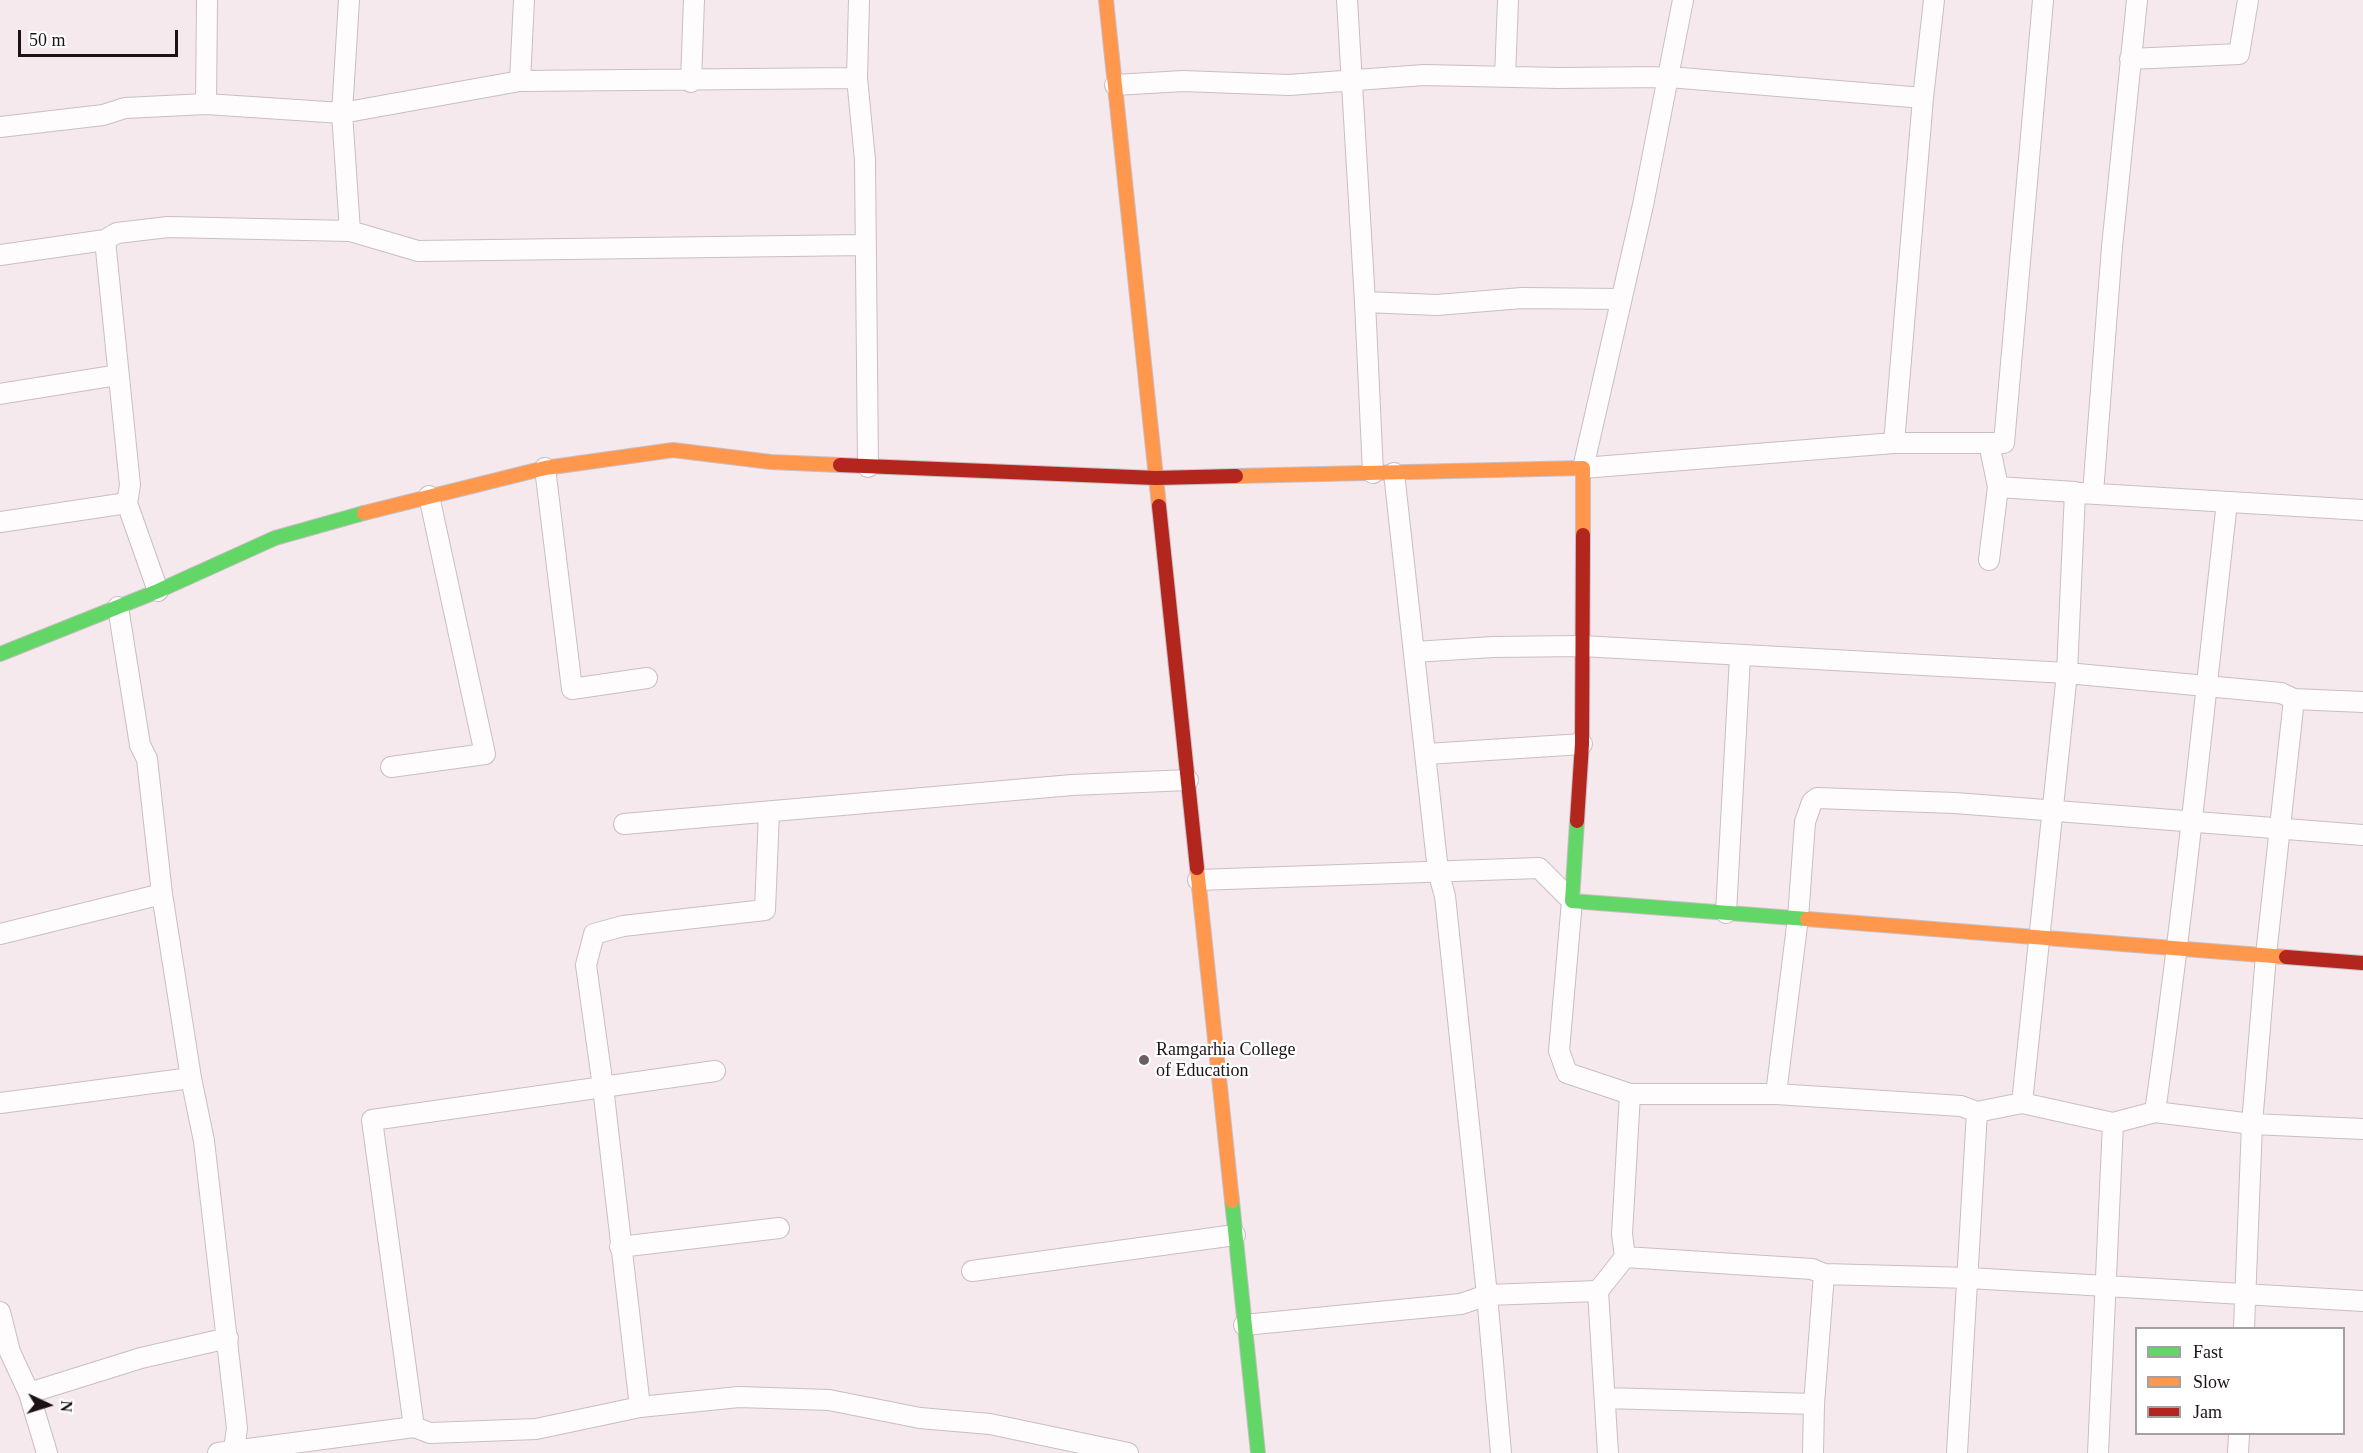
<!DOCTYPE html>
<html>
<head>
<meta charset="utf-8">
<style>
  body { margin:0 }
  #map { position:relative; width:2363px; height:1453px; overflow:hidden; background:#f6e9ed; font-family:"Times New Roman",serif }
  canvas { display:block }
  .legend { position:absolute; left:2135px; top:1327px; width:210px; height:108px; box-sizing:border-box; background:#fff; border:2px solid #a5a1a2; margin:0; padding:8px 10px; list-style:none; font-size:18px; color:#1d1317 }
  .legend li { display:flex; align-items:center; gap:12px; height:30px }
  .legend b { width:30px; border:2px solid #a5a1a2 }
  .north { position:absolute; left:18px; top:1375px; width:60px; height:60px; -webkit-text-stroke:4px #fff; paint-order:stroke; rotate:94deg; font-size:16px; font-weight:700; line-height:24px; text-align:center; color:#1d1317 }
  .north::after { content:''; display:block; margin:auto; width:21px; height:27px; background:#1d1317; clip-path:polygon(50% 0,100% 100%,50% 72%,0 100%) }
  .scale { position:absolute; left:18px; top:30px; width:160px; height:27px; box-sizing:border-box; border:3px solid #1d1317; border-top:0; padding-left:8px; font-size:18px; line-height:21px; white-space:nowrap; color:#1d1317; -webkit-text-stroke:4px #fff; paint-order:stroke }
</style>
</head>
<body>
<div id="map">
<canvas width="2363" height="1453"></canvas>
<ul class="legend">
<li><b style="height:8px;background:#63d668"></b>Fast</li>
<li><b style="height:8px;background:#ff974d"></b>Slow</li>
<li><b style="height:8px;background:#b3261e"></b>Jam</li>
</ul>
<div class="north">N</div>
<div class="scale">50 m</div>
</div>
<script>
const context = document.querySelector('canvas').getContext('2d');
context.lineJoin = 'round';
function trace(path, color, width, dash) { context.strokeStyle = color; context.lineWidth = width; context.lineCap = dash ? 'butt' : 'round'; context.setLineDash(dash || []); context.stroke(path); }
function label(font, color, halo, rows, align = 'center') {
  context.font = font + ' "Times New Roman",serif'; context.lineWidth = 4.5; context.setLineDash([]); context.textBaseline = 'middle'; context.strokeStyle = halo; context.fillStyle = color; for (const [text, x, y, turn = 0] of rows) {
    context.save(); context.translate(x, y); context.rotate((+turn || 0) * Math.PI / 180); context.textAlign = isNaN(turn) ? turn : align; if (halo) context.strokeText(text, 0, 0); context.fillText(text, 0, 0); context.restore();
  }
}
const street = new Path2D(`
  M349,0L342,113L350,231
  M859,0L857,78L865,160L868,467
  M1347,0L1365,302
  M1683,0L1643,205L1583,468L1894,443H2004L2043,0
  M2130,59L2239,54L2248,0
  M1505,77L1508,0
  M520,81L524,0
  M691,82L694,0
  M1115,85L1183,81L1289,85L1424,75L1558,78L1669,77L1923,98L1894,443
  M1923,98L1934,0
  M206,104L207,0
  M0,127L103,115L125,108L206,104L342,113L520,81L857,78
  M105,240L130,485L127,503L158,591
  M0,255L105,240L117,233L168,227L350,231L418,251L864,245
  M0,394L118,375
  M1989,443L1998,487L1989,560
  M545,468L572,689L647,678
  M1373,473L1365,302L1437,305L1522,298L1620,299
  M1394,473L1438,871L1445,896L1487,1295L1501,1453
  M1998,487L2075,492L2067,673L2022,1103
  M2080,493L2363,510
  M2093,493L2112,247L2137,0
  M0,522L127,503
  M118,607L140,745L147,759L162,894L191,1078L204,1141L237,1428L234,1449
  M1414,652L1493,647L1582,646L2067,673L2281,693L2294,699L2363,702
  M1427,754L1582,744
  M391,767L485,754L429,496
  M624,824L1072,785L1188,780
  M1198,880L1539,868L1572,901L1559,1051L1567,1073L1630,1094H1776L1961,1106L1977,1112L2022,1103L2113,1123L2155,1112L2252,1124L2363,1129
  M1726,913L1740,657
  M0,934L162,894
  M1776,1094L1798,918L1805,822L1812,802L1817,798L1955,803L2363,835
  M0,1103L191,1078
  M2155,1112C2184,910 2204,706 2227,502
  M620,1247L779,1228
  M1625,1257L1812,1269L1824,1274L1969,1278L2363,1301
  M972,1271L1235,1235
  M0,1312L10,1352L29,1393L47,1453
  M1244,1325L1461,1304L1487,1295L1598,1291
  M2244,1328L2252,1124L2266,955L2294,699
  M29,1393L141,1358L228,1338
  M1605,1398L1814,1404
  M640,1407L603,1087L586,965L594,934L623,926L765,910L769,812
  M414,1427L372,1120L715,1071
  M218,1453L414,1427L430,1433L536,1429L640,1407L739,1397L829,1400L920,1418L990,1424L1128,1453
  M1608,1453L1598,1291L1625,1257L1622,1234L1630,1094
  M1813,1453L1814,1404L1824,1274
  M1957,1453L1977,1112
  M2098,1453L2113,1123
  M2238,1453L2239,1434`);
const fast = new Path2D(`
  M0,654L158,591L275,538L364,513
  M1577,821L1572,901L1807,919
  M1232,1201L1258,1453`);
const slow = new Path2D(`
  M1106,0L1159,506
  M1236,476L1583,468V535
  M364,513L545,468L673,450L771,462L840,465
  M1197,868L1232,1201
  M1807,919L2286,957`);
const jam = new Path2D(`
  M840,465L1156,478L1236,476
  M1159,506L1197,868
  M1577,821L1582,744L1583,535
  M2286,957L2363,963`);
const markers = [
  [1144,1060,6,"#695e62"]
];
const poiNames = [
  ["Ramgarhia College",1156,1050],
  ["of Education",1156,1071]
];
trace(street, '#c9bec2', 22);
trace(fast, '#c9bec2', 16);
trace(slow, '#c9bec2', 16);
trace(jam, '#c9bec2', 16);
trace(street, '#fefcfc', 20);
trace(fast, '#63d668', 14);
trace(slow, '#ff974d', 14);
trace(jam, '#b3261e', 14);
for (const [x, y, r, color] of markers) { const dot = new Path2D(); dot.arc(x, y, r, 0, 2 * Math.PI); context.fillStyle = color; context.fill(dot); trace(dot, '#fff', 2); }
label('18px', '#1d1317', '#fff', poiNames, 'left');
</script>
</body>
</html>
